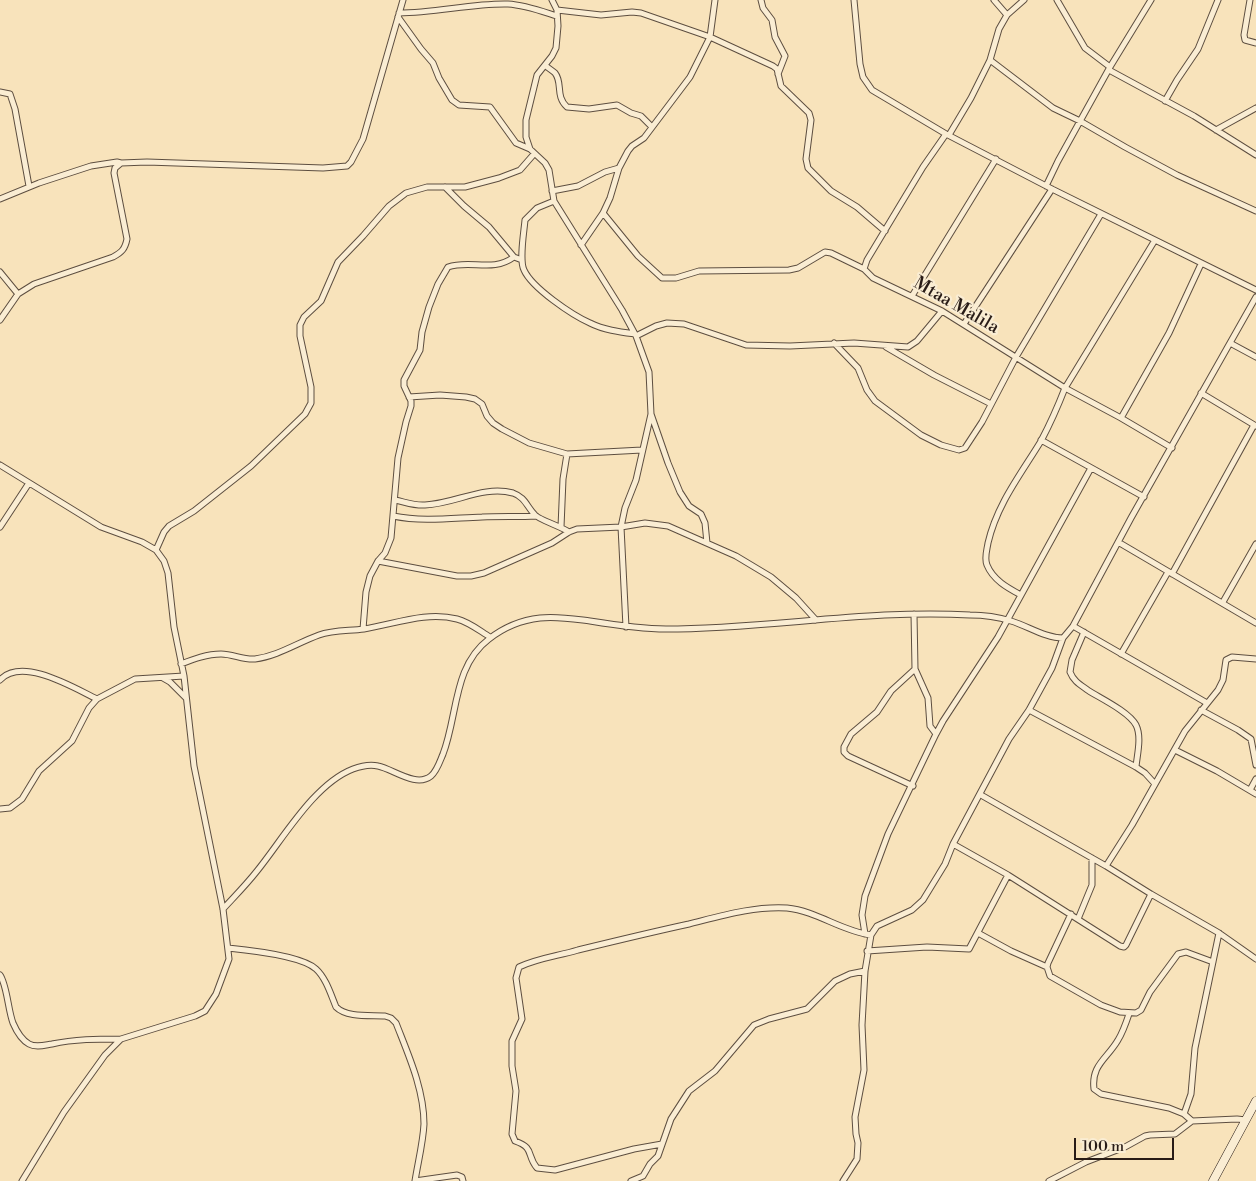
<!DOCTYPE html>
<html>
<head>
<meta charset="utf-8">
<style>
  body { margin:0 }
  #map { position:relative; width:1256px; height:1181px; overflow:hidden; background:#f8e3bb; font-family:"Libre Bodoni",serif }
  canvas { display:block }
  .scale { position:absolute; left:1074px; top:1138px; width:100px; height:22px; box-sizing:border-box; border:2px solid #291c17; border-top:0; padding-left:6px; font-size:15px; line-height:18px; white-space:nowrap; color:#291c17; -webkit-text-stroke:4px #faedd3; paint-order:stroke }
</style>
</head>
<body>
<div id="map">
<canvas width="1256" height="1181"></canvas>
<div class="scale">100 m</div>
</div>
<script>
const context = document.querySelector('canvas').getContext('2d');
context.lineJoin = 'round';
function trace(path, color, width, dash) { context.strokeStyle = color; context.lineWidth = width; context.lineCap = dash ? 'butt' : 'round'; context.setLineDash(dash || []); context.stroke(path); }
function label(font, color, halo, rows, align = 'center') {
  context.font = font + ' "Libre Bodoni",serif'; context.lineWidth = 4.5; context.setLineDash([]); context.textBaseline = 'middle'; context.strokeStyle = halo; context.fillStyle = color; for (const [text, x, y, turn = 0] of rows) {
    context.save(); context.translate(x, y); context.rotate((+turn || 0) * Math.PI / 180); context.textAlign = isNaN(turn) ? turn : align; if (halo) context.strokeText(text, 0, 0); context.fillText(text, 0, 0); context.restore();
  }
}
const street = new Path2D(`
  M552,0L557,10L558,26L556,48L552,56L537,75L526,120V137L530,149L545,163L549,170L554,201L622,310L636,336L649,372L651,414L636,480L625,508L621,527L626,627
  M761,0L763,8L772,20L775,37L785,56L778,74
  M854,0L860,64L863,77L872,90L946,134L1052,189L1256,290
  M994,0L1007,15
  M1057,0L1085,48L1110,67
  M1250,0L1244,35L1245,40L1256,43
  M557,10L601,15L632,12L641,13L710,37L773,66L777,69L781,86L809,113L811,120L806,159L808,168L831,191L857,207L885,231
  M399,13C436,13 473,3 508,4C525,5 541,11 557,16
  M398,17L421,49L433,63L439,78L452,100L459,105L490,107L516,143L530,149
  M990,60L1053,108L1080,121L1125,147L1177,175L1256,211
  M546,66C548,68 553,71 555,73C563,83 555,96 567,107L589,109L617,105L631,113L641,116L652,127
  M1109,70L1194,116L1256,155
  M0,92L10,94L15,109L29,186
  M1165,101L1177,80L1198,49L1218,0
  M1216,130L1256,108
  M946,134L923,167L867,260L864,269L873,278L942,311L1065,388L1121,418L1172,448
  M949,135L971,98L990,60L999,29L1007,15L1024,0
  M1046,186L1058,161L1110,67L1151,0
  M445,187L464,206L489,227L514,257L522,260
  M552,191L578,186L605,172L619,168
  M0,199L39,183L91,166L117,162L121,163
  M554,201L537,208L525,220C524,232 519,260 524,270C532,288 572,315 590,323C604,330 620,332 635,334
  M603,213L638,256L662,278H676L699,271L789,270L798,268L825,252L831,253L864,269
  M581,245L603,213L610,198L619,168L628,151L632,146L644,138L690,77L710,37L715,0
  M0,272L18,294
  M912,296L996,159
  M0,320L18,294L34,284L113,257C122,252 125,249 127,239L114,173L115,168L121,163L147,162L323,168L347,166L351,162L363,139L403,0
  M964,324L1052,189
  M636,336L656,326L667,323L684,324L746,345L790,346L854,343L908,347L917,341L942,311
  M834,343L858,368L867,390L875,401L921,435L941,445L959,450L965,448L982,422L1016,357L1101,214
  M1230,343L1256,357
  M886,347L934,375L991,404
  M1201,393L1256,426
  M409,397L440,395L466,397L475,399L482,404L487,416L493,423L502,429L529,443L567,454L642,450
  M651,414L668,463L680,492L689,506L701,514L705,523L707,543
  M1121,418L1169,333L1201,264
  M1041,440L1144,497
  M0,465L101,527L142,542L156,550L164,561L168,573L174,627L184,676L194,766L223,909L229,959L216,994L205,1011L195,1016L121,1039L105,1055L64,1112L22,1181
  M395,500C405,502 415,506 425,505C455,504 483,485 513,493C525,497 527,507 535,515C538,519 562,527 569,532
  M393,516C423,522 452,518 482,517C500,516 518,517 536,516
  M0,527L29,483
  M561,527L563,479L567,454
  M1118,542L1256,623
  M156,550L164,532L169,526L194,511L251,466L305,414L311,403V387L300,336V325L304,317L321,301L338,262L363,236L389,206L406,193L427,187H465L499,178L520,170L534,154
  M378,561L457,576H471L484,573L552,543L569,532L577,529L621,527L645,523L668,526L736,556L771,577L796,598L816,620
  M1172,574L1254,425
  M1021,595C1008,588 993,580 987,565C984,558 987,550 988,543C997,504 1021,474 1041,441C1050,424 1058,406 1065,388L1155,240
  M1223,602L1256,544
  M1073,626L1207,703
  M363,629L366,592L370,576L378,561L385,553L391,538L398,458L406,422L411,406V401L404,386V380L420,350L422,332L429,307L438,284L448,267C471,259 492,273 514,257
  M1084,632L1072,660L1070,672C1074,682 1081,685 1089,691C1102,699 1129,712 1136,725C1142,737 1137,755 1136,767
  M1121,654L1168,572
  M181,664C194,659 207,654 221,654C233,654 243,660 255,659C278,656 297,643 319,635C333,630 349,631 364,629C395,624 426,611 457,619C469,622 480,631 490,637
  M915,669L928,698L930,726L936,734
  M163,678L170,682L186,698
  M0,680C22,656 74,688 97,699
  M1029,710L1136,767L1145,773L1155,784
  M1201,710L1238,730L1251,739L1256,765
  M1175,750L1217,771L1256,794
  M913,786L848,756L844,752V747L851,734L877,712L891,691L915,669L914,614
  M1250,790L1256,779
  M981,795L1106,866L1151,894L1219,933L1256,959
  M0,809L10,808L22,799L39,771L72,741L89,708L97,699L135,679L184,676
  M953,844L1008,875L1120,946L1124,947L1126,945L1151,894
  M1106,866L1132,825L1185,731L1218,690L1223,680L1226,660L1232,657L1256,659
  M223,909C234,897 246,885 257,871C283,839 314,784 353,769C361,766 370,764 378,766C393,769 416,788 431,776C437,771 440,761 443,754C458,715 453,666 489,639C503,628 522,620 540,618C557,616 574,619 590,621C615,625 641,629 666,629C768,629 869,609 970,615C983,615 998,617 1011,621C1028,626 1045,638 1063,638L1073,626L1131,518L1256,297
  M1071,914L1048,963L1047,967L1050,976L1101,1005L1120,1012L1136,1013L1141,1010L1150,992L1178,954L1186,952L1213,962
  M1078,919L1092,885V858
  M978,933L1011,951L1047,967
  M865,934L862,915L865,896L888,834L936,734L943,721L998,637L1091,468
  M228,948C248,950 302,956 316,969C326,978 331,995 336,1007C347,1018 370,1015 385,1016L391,1018L396,1023C408,1054 424,1089 424,1124C423,1143 418,1162 415,1181
  M867,951L927,947L969,949L1008,875
  M0,975C7,985 8,1010 13,1023C16,1030 22,1040 29,1044C36,1048 45,1045 52,1044C75,1039 97,1039 121,1039
  M1129,1014C1126,1023 1123,1032 1118,1040C1107,1059 1091,1065 1094,1089L1101,1094L1169,1108L1184,1114L1192,1121L1237,1119L1246,1120
  M1184,1114L1191,1094L1195,1048L1219,933
  M662,1144L634,1149L555,1170L537,1168C526,1155 535,1148 515,1141L512,1134L516,1091L512,1066V1041L522,1019L516,978L519,967C538,958 558,956 578,950C615,941 652,932 689,924C721,916 754,906 787,908C817,911 841,931 871,935
  M415,1181L457,1175L462,1177L463,1181
  M631,1181L643,1176L650,1164L658,1156L671,1119L689,1091L715,1071L754,1025L769,1019L807,1009L835,981L850,974L865,971
  M843,1181L857,1159L858,1143L856,1134L855,1117L864,1070L862,1025L865,971L871,935L877,926L912,910L923,900L945,864L953,844L1009,739L1029,710L1052,668L1063,638
  M1049,1181L1086,1162L1125,1147L1145,1136L1150,1135L1175,1134L1192,1121`);
const secondary = new Path2D(`
  M1213,1181L1256,1101`);
const streetNames = [
  ["Mtaa Malila",956,306,30]
];
trace(street, '#5d4e40', 7);
trace(secondary, '#291c17', 9);
trace(street, '#faedd3', 5);
trace(secondary, '#faedd3', 8);
label('18px', '#291c17', '#faedd3', streetNames);
</script>
</body>
</html>
